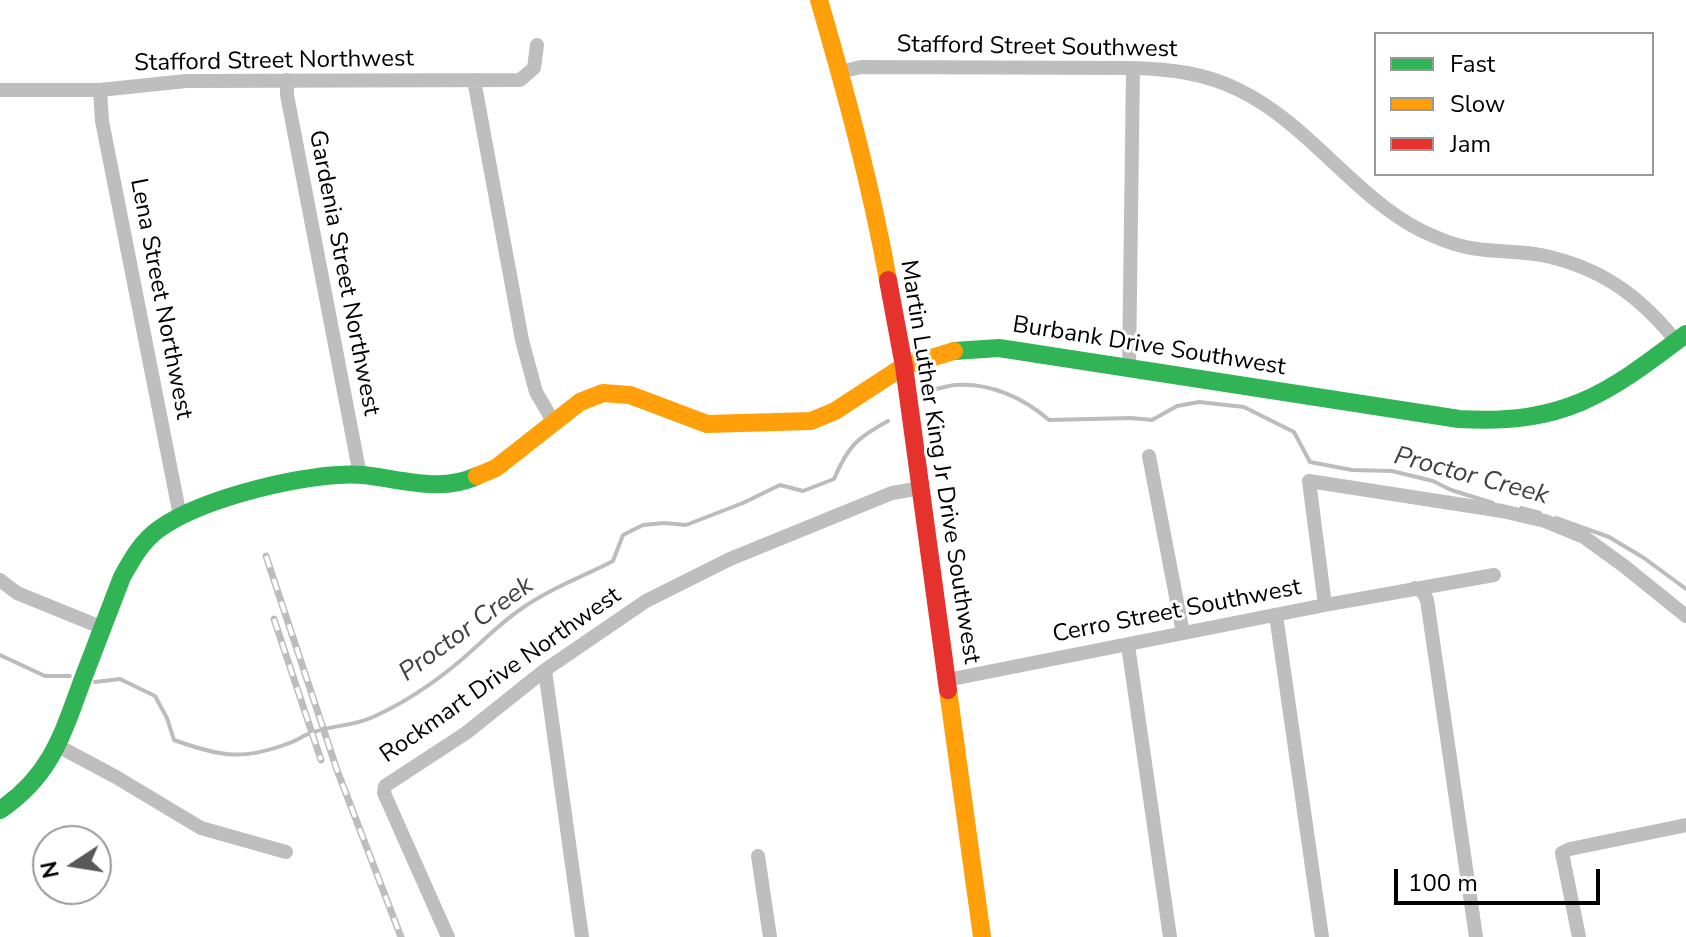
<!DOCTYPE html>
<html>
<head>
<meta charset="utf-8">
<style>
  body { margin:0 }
  #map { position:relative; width:1686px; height:937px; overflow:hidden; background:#fff; font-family:"Nunito Sans",sans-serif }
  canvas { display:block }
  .legend { position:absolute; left:1374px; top:32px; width:280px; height:144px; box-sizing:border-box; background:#fff; border:2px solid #999; margin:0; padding:10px 14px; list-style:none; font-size:24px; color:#000 }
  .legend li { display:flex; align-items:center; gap:16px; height:40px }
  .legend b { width:40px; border:2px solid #999 }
  .north { position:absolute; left:32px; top:825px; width:80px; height:80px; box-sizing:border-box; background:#fff; border:2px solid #999; border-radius:50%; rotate:258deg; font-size:22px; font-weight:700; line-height:32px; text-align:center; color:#000 }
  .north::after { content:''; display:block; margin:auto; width:28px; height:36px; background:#595959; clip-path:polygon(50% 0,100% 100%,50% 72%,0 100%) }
  .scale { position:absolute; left:1394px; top:869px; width:206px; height:36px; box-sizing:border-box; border:4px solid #000; border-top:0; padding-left:10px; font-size:24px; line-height:28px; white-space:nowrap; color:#000; -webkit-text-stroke:6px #fff; paint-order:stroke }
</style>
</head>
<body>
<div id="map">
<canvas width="1686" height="937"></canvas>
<ul class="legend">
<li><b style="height:10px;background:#30b455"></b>Fast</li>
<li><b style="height:10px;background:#ff9f0a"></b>Slow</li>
<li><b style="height:10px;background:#e5322d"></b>Jam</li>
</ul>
<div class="north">N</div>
<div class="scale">100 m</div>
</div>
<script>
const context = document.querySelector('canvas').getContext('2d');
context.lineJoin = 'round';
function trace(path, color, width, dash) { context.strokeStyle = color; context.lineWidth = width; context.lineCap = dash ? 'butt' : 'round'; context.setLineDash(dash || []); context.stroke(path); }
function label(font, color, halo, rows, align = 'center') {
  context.font = font + ' "Nunito Sans",sans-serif'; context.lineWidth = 6; context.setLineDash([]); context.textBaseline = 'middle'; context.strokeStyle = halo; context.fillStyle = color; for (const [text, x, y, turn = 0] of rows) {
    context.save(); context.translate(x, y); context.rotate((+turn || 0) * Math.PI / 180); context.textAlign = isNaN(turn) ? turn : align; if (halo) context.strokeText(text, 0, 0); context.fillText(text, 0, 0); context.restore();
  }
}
const stream = new Path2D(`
  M930,390C938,389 947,386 955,385C989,382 1024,398 1049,420L1131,418L1152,420L1177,406L1199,402L1244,407L1294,432L1310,462L1352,470L1392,471L1433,481L1451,490L1493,503
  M1521,508L1540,513
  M1556,518L1609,537L1644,558L1686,589
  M0,655L45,676H70
  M95,682L120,679L155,696L167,718L174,740C221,757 244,761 292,742C299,739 306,734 314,732C334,725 354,726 373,717C404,703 434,683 460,661C480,644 499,624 521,609C549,589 582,577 613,561L623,535L643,525L664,523L686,525L743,503L780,485L803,491L834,479C848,446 857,438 888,421`);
const street = new Path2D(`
  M840,72L861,67L1133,68C1170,69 1205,73 1239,90C1309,124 1353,196 1422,231C1435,237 1448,243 1462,246C1488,253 1515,250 1541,255C1600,267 1639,295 1676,341
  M287,80V95L360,475
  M474,80L522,340L536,392L554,423
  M0,90H100L186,81L520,80L534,68L537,45
  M100,90L102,121L180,516
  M1129,367L1133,68
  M1149,456L1183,633
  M0,580L17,593L103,628
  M1415,588L1423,592L1427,600L1476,937
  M1325,605L1309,481L1502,511L1545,521L1584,537L1624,566L1686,616
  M1276,615L1322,937
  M1128,645L1170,937
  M545,670L582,937
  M947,680L1325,605L1494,575
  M58,746L116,777L201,828L286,852
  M758,856L770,937
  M448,937L384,793L385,786L466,733L545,670L646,601L730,559L892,493L921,488
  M1579,937L1562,853L1570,849L1686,825`);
const fast = new Path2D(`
  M954,351L999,348L1459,419C1564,425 1606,395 1686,334
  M0,810C53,774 63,732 84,676C97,643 109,610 122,577C132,559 142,541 159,529C202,498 310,471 363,475C401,479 441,493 477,476`);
const slow = new Path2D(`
  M819,0C846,93 871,185 888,280
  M477,476L496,468L580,402L603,393L630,395L707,424L811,421L835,411L904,366L954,351
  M948,690L982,937`);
const jam = new Path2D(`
  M888,280L904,366L948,690`);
const rail = new Path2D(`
  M266,556L337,770L401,937
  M274,619L321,760`);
const streetNames = [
  ["Stafford Street Southwest",1037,48,1],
  ["Stafford Street Northwest",274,62,-1],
  ["Gardenia Street Northwest",343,273,79],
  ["Lena Street Northwest",160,299,79],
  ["Burbank Drive Southwest",1149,347,9],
  ["Martin Luther King Jr Drive Southwest",939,462,81],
  ["Cerro Street Southwest",1177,612,-11],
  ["Rockmart Drive Northwest",501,676,-35]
];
const waterNames = [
  ["Proctor Creek",1471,477,15],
  ["Proctor Creek",467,630,-36]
];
trace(stream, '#bcbcbc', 4);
trace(street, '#bebebe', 14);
trace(fast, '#30b455', 18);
trace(slow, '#ff9f0a', 18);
trace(jam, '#e5322d', 18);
trace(rail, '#bdbdbd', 7);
trace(rail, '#fff', 4, [12]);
label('24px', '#000', '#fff', streetNames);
label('italic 26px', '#414141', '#fff', waterNames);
</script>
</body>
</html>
